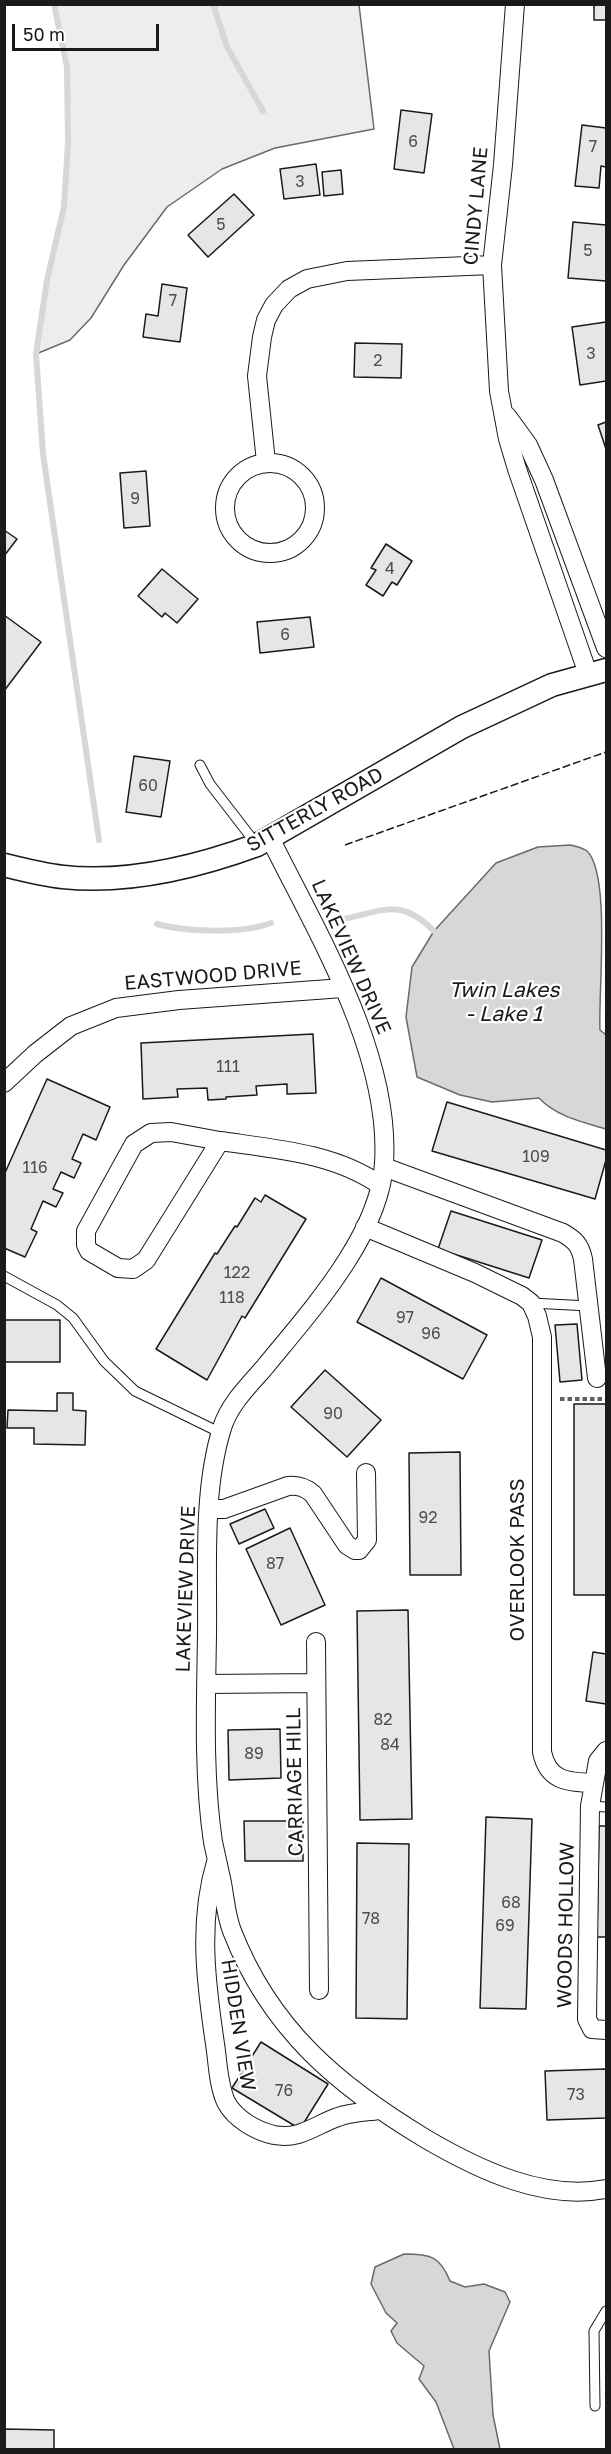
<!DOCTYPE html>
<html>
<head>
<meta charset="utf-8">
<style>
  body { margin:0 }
  #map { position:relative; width:611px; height:2454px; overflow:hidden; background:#fff; font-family:"Golos Text",sans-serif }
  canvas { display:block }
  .frame { position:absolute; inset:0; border:6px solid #1a1a1a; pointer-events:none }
  .scale { position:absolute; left:12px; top:24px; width:147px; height:27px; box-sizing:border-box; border:3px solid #1a1a1a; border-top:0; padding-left:8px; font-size:18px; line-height:21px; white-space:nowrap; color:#1a1a1a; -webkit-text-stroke:4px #fff; paint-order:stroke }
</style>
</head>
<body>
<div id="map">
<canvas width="611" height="2454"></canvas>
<div class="frame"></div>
<div class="scale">50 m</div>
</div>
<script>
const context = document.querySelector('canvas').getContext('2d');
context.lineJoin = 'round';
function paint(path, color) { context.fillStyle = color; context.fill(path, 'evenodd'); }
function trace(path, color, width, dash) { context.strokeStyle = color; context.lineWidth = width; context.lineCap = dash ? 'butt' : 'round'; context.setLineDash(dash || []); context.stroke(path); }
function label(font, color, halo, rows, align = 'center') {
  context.font = font + ' "Golos Text",sans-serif'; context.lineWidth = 4.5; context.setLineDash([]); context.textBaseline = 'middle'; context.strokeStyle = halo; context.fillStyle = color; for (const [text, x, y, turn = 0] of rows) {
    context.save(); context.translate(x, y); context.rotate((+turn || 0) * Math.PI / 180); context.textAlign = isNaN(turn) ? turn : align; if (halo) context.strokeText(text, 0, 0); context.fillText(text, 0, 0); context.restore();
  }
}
const built = new Path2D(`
  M54,5H359L374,129L275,148L222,169L167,207L124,265L91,318L70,340L36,354L50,268L64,207L68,142L67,67Z`);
const water = new Path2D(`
  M570,845C575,846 583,848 587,851C611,874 598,994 600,1030L606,1035V1129C583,1122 557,1117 539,1098L492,1102L460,1095L417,1077L406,1017L412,967L434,931L496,863L538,847Z
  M404,2254C430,2254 440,2256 450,2281L465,2287L484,2284L505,2292L510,2302L489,2351L493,2415L500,2449H454L436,2402L419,2379L424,2366L397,2343L391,2331L397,2323L386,2313L371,2284L375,2267Z`);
const stream = new Path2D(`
  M54,4L67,67L68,142L64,207L47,280L36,354L43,454L99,840
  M213,4L227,47L263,111
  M344,919C384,911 400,897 434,931
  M157,924C186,932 242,934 271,923`);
const building = new Path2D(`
  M594,4H606V20H594Z
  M401,110L432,114L424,173L394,169Z
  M582,125L606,128V167L601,166L599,188L575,186Z
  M316,164L320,195L284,199L280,169Z
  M341,170L343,194L324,196L322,172Z
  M234,194L254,215L208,257L188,235Z
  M573,222L606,225V281L568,278Z
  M162,284L187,288L180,342L143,337L146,314L158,316Z
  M606,322V381L580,385L572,327Z
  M355,343L402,344L401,378L354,377Z
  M606,422V449L598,425Z
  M146,471L150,526L124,528L120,473Z
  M4,530L17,539L4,556Z
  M386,544L412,561L397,585L392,582L383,596L366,585L376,570L371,568Z
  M162,569L198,599L177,623L165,613L162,617L138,596Z
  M4,615L41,642L4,691Z
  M310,617L314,647L260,653L257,622Z
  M134,756L170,761L161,817L126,812Z
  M313,1034L316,1093L287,1094V1084L256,1086L257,1095L226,1097V1099L208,1100L207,1088L177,1089L178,1097L143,1099L141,1043Z
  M47,1079L110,1107L96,1140L83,1134L72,1159L81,1163L74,1178L61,1172L53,1189L63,1193L56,1207L43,1201L31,1229L37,1232L25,1257L4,1248V1175Z
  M447,1102L606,1150V1160L595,1199L432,1151Z
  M265,1195L306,1219L245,1318L242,1316L207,1380L156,1349L215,1253L217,1254L235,1226L237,1227L255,1198L261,1202Z
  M451,1211L542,1240L529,1278L438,1249Z
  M381,1278L487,1335L463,1379L357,1322Z
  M4,1320H60V1362H5Z
  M577,1324L582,1380L560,1382L555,1325Z
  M325,1370L381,1420L347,1457L291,1407Z
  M57,1393H73V1410L86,1411L85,1445L34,1444V1428H7L8,1410L57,1411Z
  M574,1404H606V1595H574Z
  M460,1452L461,1575H410L409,1453Z
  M265,1509L274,1528L239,1544L230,1524Z
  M290,1528L325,1605L281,1625L246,1549Z
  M408,1610L412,1819L360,1820L357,1611Z
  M593,1652L606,1654V1704L586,1701Z
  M280,1729L281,1778L229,1780L228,1730Z
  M486,1817L532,1819L526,2009L480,2008Z
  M244,1821H303V1861H245Z
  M599,1826H606V1937H597Z
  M357,1843L409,1844L407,2019L356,2018Z
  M261,2042L328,2084L300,2129L232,2088Z
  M606,2069V2118L547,2120L545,2071Z
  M4,2429L54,2430V2450H4Z`);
const path = new Path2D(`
  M560,1399H606`);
const service = new Path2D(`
  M200,765L210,784L257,845
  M4,1276L57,1305L73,1318L104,1361L135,1391L221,1433
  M531,1303L589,1306
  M590,1806L606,1807
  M595,2406L594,2331L606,2311`);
const minor = new Path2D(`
  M515,4L503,165L492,265L499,391L508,439L517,469L588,674
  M507,416L528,445L544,480L606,648
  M266,462L257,376L262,337L266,320L274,305L289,289L307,279L347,271L492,265
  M225 508a45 45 0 1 1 90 0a45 45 0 1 1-90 0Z
  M270,838C317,933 391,1054 384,1163C380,1236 308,1314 264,1368C248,1386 229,1405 222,1428C202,1492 208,1569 207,1635C206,1702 203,1775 213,1842C216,1856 219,1869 222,1883C225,1899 226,1916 232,1931C270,2029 338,2086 426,2139C479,2170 544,2201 606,2189
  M4,1083L35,1054L71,1026L116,1008L179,1000L343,988
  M171,1132L220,1141L146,1260L133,1269L118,1268L89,1251L86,1245V1231L134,1144L151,1133Z
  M220,1141C275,1149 334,1153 380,1185
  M384,1167L563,1233C575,1240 580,1245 583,1259L597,1378
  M365,1227L475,1273L522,1296L531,1303L537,1316L542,1337V1752C548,1781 567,1782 593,1783
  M210,1509H224L288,1486C298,1485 305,1487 313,1494L347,1545L355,1550H359L367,1540L366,1473
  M316,1642L319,1990
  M206,1684L316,1683
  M606,1751L598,1761L590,1806L587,2019L592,2029L606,2030
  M216,1862C198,1922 206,1983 215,2044C218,2063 218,2084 226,2102C235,2119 256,2131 274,2135C300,2140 315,2125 338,2117C351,2112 365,2112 379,2110`);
const tertiary = new Path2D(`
  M4,865C24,870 44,875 63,877C128,884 197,867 257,845L462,727L552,685L606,670`);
const fence = new Path2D(`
  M345,845L606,752`);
const numberNames = [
  ["6",413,142],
  ["7",593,147],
  ["3",300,182],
  ["5",221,225],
  ["5",588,251],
  ["7",173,301],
  ["3",591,354],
  ["2",378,361],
  ["9",135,499],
  ["4",390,569],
  ["6",285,635],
  ["60",148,786],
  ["111",228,1067],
  ["109",536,1157],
  ["116",35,1168],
  ["122",237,1273],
  ["118",232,1298],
  ["97",405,1318],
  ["96",431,1334],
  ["90",333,1414],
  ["92",428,1518],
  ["87",275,1564],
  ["82",383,1720],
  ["84",390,1745],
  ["89",254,1754],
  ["68",511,1903],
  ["78",371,1919],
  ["69",505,1926],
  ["76",284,2091],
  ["73",576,2095]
];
const streetNames = [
  ["CINDY LANE",476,206,-85],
  ["SITTERLY ROAD",315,810,-29],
  ["LAKEVIEW DRIVE",351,957,66],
  ["EASTWOOD DRIVE",213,976,-5],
  ["OVERLOOK PASS",518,1560,-90],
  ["LAKEVIEW DRIVE",186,1589,-88],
  ["CARRIAGE HILL",295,1782,-91],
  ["WOODS HOLLOW",566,1925,-89],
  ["HIDDEN VIEW",238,2025,81]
];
const waterNames = [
  ["Twin Lakes",504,990],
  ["- Lake 1",504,1014]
];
paint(built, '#ededed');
trace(built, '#6a6a6a', 1.5);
paint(water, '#d7d7d7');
trace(water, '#6a6a6a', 1.5);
trace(stream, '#d7d7d7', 6);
paint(building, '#e6e6e6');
trace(building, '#1a1a1a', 1.5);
trace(service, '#1a1a1a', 11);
trace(minor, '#1a1a1a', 20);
trace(tertiary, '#1a1a1a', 25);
trace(path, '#5f5f5f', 4, [4.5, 3]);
trace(service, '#fff', 9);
trace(minor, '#fff', 18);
trace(tertiary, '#fff', 22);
trace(fence, '#1a1a1a', 1.5, [8, 3]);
label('16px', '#4d4d4d', null, numberNames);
label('20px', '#1a1a1a', '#fff', streetNames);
label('italic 21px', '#1a1a1a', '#fff', waterNames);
</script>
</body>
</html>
